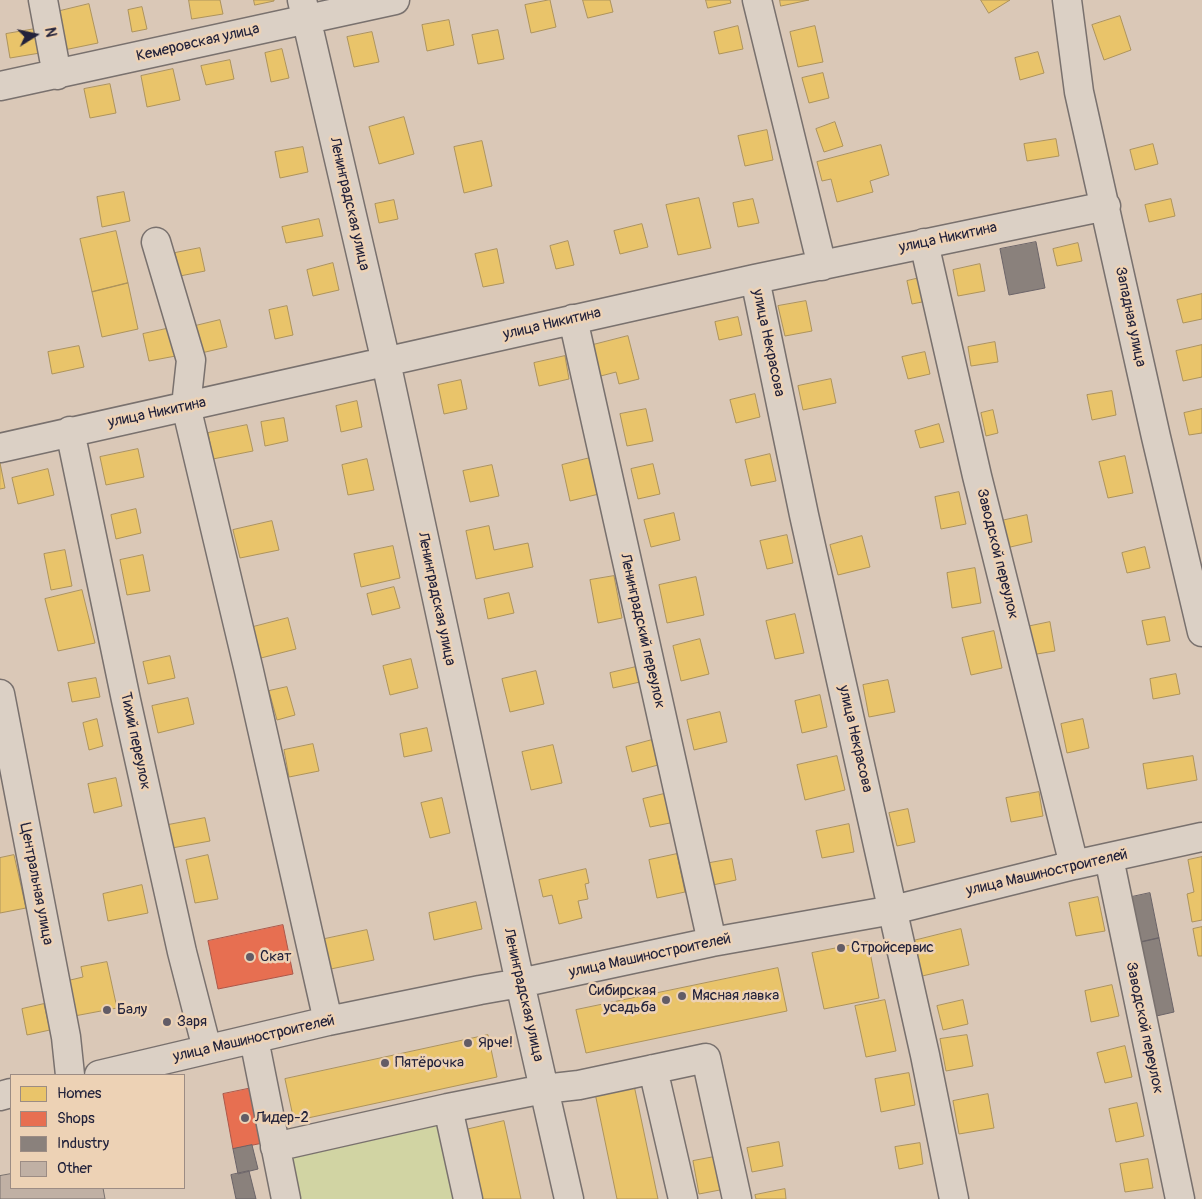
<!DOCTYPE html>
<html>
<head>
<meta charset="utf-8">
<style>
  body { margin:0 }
  #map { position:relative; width:1202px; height:1199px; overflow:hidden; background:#dac8b7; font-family:Pangolin,sans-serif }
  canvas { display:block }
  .legend { position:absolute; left:10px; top:1074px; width:175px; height:115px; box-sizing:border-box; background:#edd2b5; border:1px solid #9c8c84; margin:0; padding:6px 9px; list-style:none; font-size:15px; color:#22223b }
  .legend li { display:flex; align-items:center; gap:10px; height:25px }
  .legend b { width:25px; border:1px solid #9c8c84 }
  .north { position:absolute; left:10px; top:10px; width:50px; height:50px; -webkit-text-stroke:4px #edd2b5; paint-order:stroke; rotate:80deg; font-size:14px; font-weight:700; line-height:20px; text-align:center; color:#22223b }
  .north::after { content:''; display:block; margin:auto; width:18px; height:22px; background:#22223b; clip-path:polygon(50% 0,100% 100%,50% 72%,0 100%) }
</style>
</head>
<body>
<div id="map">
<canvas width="1202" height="1199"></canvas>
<ul class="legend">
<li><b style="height:14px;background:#e9c46a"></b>Homes</li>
<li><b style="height:14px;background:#e76f51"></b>Shops</li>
<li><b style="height:14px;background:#8a817c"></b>Industry</li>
<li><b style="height:14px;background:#c0b0a4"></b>Other</li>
</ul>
<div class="north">N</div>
</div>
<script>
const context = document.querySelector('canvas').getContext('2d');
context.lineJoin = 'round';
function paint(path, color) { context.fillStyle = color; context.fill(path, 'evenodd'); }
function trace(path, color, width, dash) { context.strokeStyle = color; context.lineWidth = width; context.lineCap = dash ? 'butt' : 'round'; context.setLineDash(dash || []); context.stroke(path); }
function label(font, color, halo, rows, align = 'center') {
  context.font = font + ' Pangolin,sans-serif'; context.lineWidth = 5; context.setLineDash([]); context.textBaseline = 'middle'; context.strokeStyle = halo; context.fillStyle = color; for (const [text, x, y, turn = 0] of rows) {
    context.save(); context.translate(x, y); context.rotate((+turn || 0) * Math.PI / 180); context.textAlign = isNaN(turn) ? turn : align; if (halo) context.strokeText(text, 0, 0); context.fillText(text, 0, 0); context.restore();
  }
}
const green = new Path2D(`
  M443,1118L462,1199H296L286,1153Z`);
const homes = new Path2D(`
  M189,0H220L223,14L192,19Z
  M254,0H274V1L255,5Z
  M550,0L556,27L531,33L525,5Z
  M583,0H610L613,12L588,18Z
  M706,0H730L731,3L708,8Z
  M780,0H809L781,6Z
  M981,0H1010L989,13Z
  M89,4L98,43L64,50L56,12Z
  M142,7L147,29L132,32L128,10Z
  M1120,16L1131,50L1104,60L1092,25Z
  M449,20L454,45L427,51L422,25Z
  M738,26L743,49L719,54L714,32Z
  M815,26L823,62L798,67L790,32Z
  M35,29L40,53L10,58L6,34Z
  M498,30L504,59L478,64L472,35Z
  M372,32L379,62L354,67L347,37Z
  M282,49L289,78L271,82L265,53Z
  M1038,52L1044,73L1020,80L1015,58Z
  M230,60L234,79L206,85L201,66Z
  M173,69L180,100L147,107L141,76Z
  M823,73L829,98L809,103L802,78Z
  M110,84L116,113L90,118L84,89Z
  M404,117L414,154L379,164L369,127Z
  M835,122L843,146L824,152L816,129Z
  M767,130L773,160L745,166L738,136Z
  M1056,139L1059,156L1027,161L1024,144Z
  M482,141L492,186L464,193L454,147Z
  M1153,144L1158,164L1135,170L1130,150Z
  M881,145L889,175L870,181L873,192L837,202L831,179L822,181L817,162Z
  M303,147L308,172L280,178L275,152Z
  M124,192L130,221L102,227L97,197Z
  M699,198L711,248L678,255L666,205Z
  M753,199L759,223L738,227L733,203Z
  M1171,199L1175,216L1149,222L1145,205Z
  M394,200L398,219L379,223L375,204Z
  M319,219L323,236L286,243L282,227Z
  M642,224L648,247L620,254L614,231Z
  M116,231L128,283L92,292L80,239Z
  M568,241L574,265L556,269L550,246Z
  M1078,243L1082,261L1057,266L1053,249Z
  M200,248L205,271L180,276L175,253Z
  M497,249L504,283L483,287L475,254Z
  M333,263L339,290L313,296L307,270Z
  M980,264L985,291L958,296L953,270Z
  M928,276L932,300L912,304L907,281Z
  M128,283L138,329L102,337L92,292Z
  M1202,294V319L1183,323L1177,300Z
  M806,301L812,331L785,336L778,306Z
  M287,306L293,335L275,339L269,310Z
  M738,317L742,335L719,340L715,322Z
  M220,320L227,347L197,354L191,327Z
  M175,327L181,355L149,361L143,334Z
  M628,336L639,379L619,384L616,372L597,377L589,346Z
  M995,342L998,362L971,366L968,347Z
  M1202,345V377L1183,381L1176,351Z
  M79,346L84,367L52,374L48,352Z
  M925,352L930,374L908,379L902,357Z
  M565,356L569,379L539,386L534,363Z
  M831,379L836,403L803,410L798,386Z
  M461,380L467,409L444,414L438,385Z
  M1112,391L1116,415L1092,420L1087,395Z
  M755,394L760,417L736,423L730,400Z
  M357,401L362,427L341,432L336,406Z
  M646,409L653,441L627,446L620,414Z
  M1202,409V433L1189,435L1184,413Z
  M993,410L998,433L986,436L981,413Z
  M284,418L288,441L265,446L261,422Z
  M939,424L944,442L920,448L915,431Z
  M247,425L253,451L213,459L208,433Z
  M138,449L144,477L106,485L100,457Z
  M770,454L776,481L751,486L745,460Z
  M1125,456L1133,493L1108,498L1099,462Z
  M590,458L599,494L570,501L562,465Z
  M367,459L374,490L348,495L342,465Z
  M0,463L5,488L0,489Z
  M653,464L660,494L638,499L631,469Z
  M492,465L499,496L470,502L463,471Z
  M48,469L54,495L18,504L12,478Z
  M959,492L966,524L941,529L935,497Z
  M136,509L141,533L116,539L111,515Z
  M674,513L680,540L651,547L644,520Z
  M1027,515L1032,542L1006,548L1001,521Z
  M272,521L279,550L240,558L233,530Z
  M489,526L494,550L528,543L533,567L476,579L466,531Z
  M787,535L793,563L767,569L760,541Z
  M862,536L870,567L838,575L830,545Z
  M393,546L400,578L361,587L354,554Z
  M1145,547L1150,568L1127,573L1122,553Z
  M65,550L72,586L51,590L44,554Z
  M143,555L150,591L127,595L120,560Z
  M975,568L981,603L952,608L947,573Z
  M614,576L622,618L598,623L590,580Z
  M696,577L704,615L667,623L659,585Z
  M394,587L400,608L372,615L367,594Z
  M82,590L95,643L58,651L45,599Z
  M509,593L514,613L488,619L484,599Z
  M795,614L804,653L775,659L766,621Z
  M1165,617L1170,641L1147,645L1142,621Z
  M288,618L296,649L261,658L253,627Z
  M1050,622L1055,651L1031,655L1026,627Z
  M994,631L1002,668L971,675L962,638Z
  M700,639L709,674L681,681L673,646Z
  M170,656L175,678L148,684L143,662Z
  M411,659L418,688L390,695L383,666Z
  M636,667L640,682L613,688L610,673Z
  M536,671L544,704L510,712L502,679Z
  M1176,674L1180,694L1153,699L1150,679Z
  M96,678L100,697L72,702L68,683Z
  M888,680L895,712L869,717L863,685Z
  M287,687L295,715L277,720L269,691Z
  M820,695L827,727L802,733L795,701Z
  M188,698L194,724L158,733L152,706Z
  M720,712L727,742L694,750L687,720Z
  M97,719L103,746L89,750L83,723Z
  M1083,719L1089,748L1067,753L1061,724Z
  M427,728L432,751L404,757L400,734Z
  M652,740L658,765L632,772L626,747Z
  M313,744L319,771L289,777L284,750Z
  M553,745L562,783L531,790L522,752Z
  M837,756L845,790L805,800L797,765Z
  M1193,756L1197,780L1147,789L1143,764Z
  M116,778L122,806L94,813L88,784Z
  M1039,792L1043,816L1011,822L1006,798Z
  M668,793L675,822L650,827L643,799Z
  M442,798L450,833L430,838L421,803Z
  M908,809L915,842L897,846L889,813Z
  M205,818L210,841L172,848L168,825Z
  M849,824L854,852L822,858L816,831Z
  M677,854L685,892L657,898L649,860Z
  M14,855L26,908L0,913V858Z
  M208,855L218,899L195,903L186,860Z
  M1202,857V920L1192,922L1187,894L1194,892L1188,860Z
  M732,859L736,880L708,886L704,864Z
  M586,869L589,883L585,884L588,899L578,901L582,918L559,924L552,895L543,897L539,880Z
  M142,885L148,913L108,921L103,894Z
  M1098,897L1105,931L1076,936L1069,903Z
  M476,902L482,929L434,940L429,913Z
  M1202,927V956H1198L1193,929Z
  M961,929L969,965L918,977L909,942Z
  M367,930L374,960L326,970L320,940Z
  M868,942L879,998L824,1009L812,953Z
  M107,962L117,1008L69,1017L62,982L83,977L81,967Z
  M778,968L787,1011L586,1053L576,1010Z
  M1112,985L1119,1016L1091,1022L1085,991Z
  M885,1000L896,1051L866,1057L855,1006Z
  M963,1000L968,1024L943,1030L937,1006Z
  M44,1004L50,1030L27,1035L22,1009Z
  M488,1035L497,1077L294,1121L285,1079Z
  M967,1035L973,1066L946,1071L940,1039Z
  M1125,1046L1132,1077L1105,1083L1097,1053Z
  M909,1073L915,1105L881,1112L875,1079Z
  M634,1085L658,1199H617L595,1093Z
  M988,1094L994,1128L959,1134L953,1101Z
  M1137,1103L1144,1136L1116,1142L1109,1109Z
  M504,1121L521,1199H480L465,1130Z
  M779,1142L783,1166L752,1172L747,1148Z
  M920,1143L923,1164L899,1169L895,1147Z
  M714,1157L720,1190L699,1194L693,1161Z
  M1148,1159L1153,1188L1125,1192L1120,1164Z
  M785,1189L786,1199H756L755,1195Z`);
const shops = new Path2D(`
  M283,925L293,974L218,989L208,941Z
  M257,1087L268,1142L233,1149L223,1094Z`);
const industry = new Path2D(`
  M1036,242L1045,288L1009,295L1000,249Z
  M1150,893L1159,938L1137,943L1127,898Z
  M1159,938L1174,1012L1152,1017L1137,943Z
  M252,1145L258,1169L238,1174L233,1149Z
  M249,1171L256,1199H236L231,1175Z`);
const building = new Path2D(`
  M11,1174V1188H103L105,1199H0V1176Z`);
const minor = new Path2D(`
  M43,0L57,75
  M302,0L386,362L520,983L569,1199
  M757,0L822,266
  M1067,0L1079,92L1156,437L1202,632
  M0,86L395,0
  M156,242L191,360L186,406L249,671L328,1021
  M924,243L977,476L1074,865
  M755,279L804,515L925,1055L954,1199
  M573,319L712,942
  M70,431L126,700L182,952L207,1049
  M0,448L755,279L1106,206
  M0,694L66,1037L70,1075
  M1109,858L1180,1199
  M254,1039L286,1199
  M653,1069L683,1199
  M99,1075L328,1021L480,990L520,983L712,942L893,910L1074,865L1202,837
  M0,1096L11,1093
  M448,1108L468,1199
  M275,1147L448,1108L544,1089L579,1085L706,1058L737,1199`);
const markers = [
  [841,948,5,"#625c66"],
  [250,957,5,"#625c66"],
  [682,996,5,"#625c66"],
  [666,1000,5,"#625c66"],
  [107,1010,5,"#625c66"],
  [167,1022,5,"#625c66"],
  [468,1043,5,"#625c66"],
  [385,1063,5,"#625c66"],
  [245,1118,5,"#625c66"]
];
const streetNames = [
  ["Кемеровская улица",198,43,-13],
  ["Ленинградская улица",349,204,77],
  ["улица Никитина",948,238,-12],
  ["Западная улица",1130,317,78],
  ["улица Никитина",552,324,-13],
  ["улица Некрасова",768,343,78],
  ["улица Никитина",157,413,-12],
  ["Заводской переулок",997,554,76],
  ["Ленинградская улица",436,599,78],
  ["Ленинградский переулок",642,631,77],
  ["улица Некрасова",855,739,77],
  ["Тихий переулок",135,741,78],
  ["улица Машиностроителей",1047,873,-13],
  ["Центральная улица",36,884,79],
  ["улица Машиностроителей",650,956,-12],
  ["Ленинградская улица",523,995,77],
  ["Заводской переулок",1144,1028,78],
  ["улица Машиностроителей",254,1039,-13]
];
const poiNames = [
  ["Стройсервис",851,948],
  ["Скат",260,957],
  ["Сибирская",656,991,"right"],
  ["усадьба",656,1008,"right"],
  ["Мясная лавка",692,996],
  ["Балу",117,1010],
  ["Заря",177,1022],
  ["Ярче!",478,1043],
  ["Пятёрочка",395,1063],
  ["Лидер-2",255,1118]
];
paint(green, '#d1d4a3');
paint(homes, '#e9c46a');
trace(homes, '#ad935c', 1);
paint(shops, '#e76f51');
trace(shops, '#ac584a', 1);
paint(industry, '#8a817c');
trace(industry, '#6b6468', 1);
paint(building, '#c0b0a4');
trace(building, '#79716e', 1);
trace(minor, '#79716e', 31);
trace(minor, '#dbd0c5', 28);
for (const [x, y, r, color] of markers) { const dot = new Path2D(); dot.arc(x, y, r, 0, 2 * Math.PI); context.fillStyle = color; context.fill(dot); trace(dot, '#edd2b5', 2); }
label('15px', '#22223b', '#edd2b5', streetNames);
label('15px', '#22223b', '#edd2b5', poiNames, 'left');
</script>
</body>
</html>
